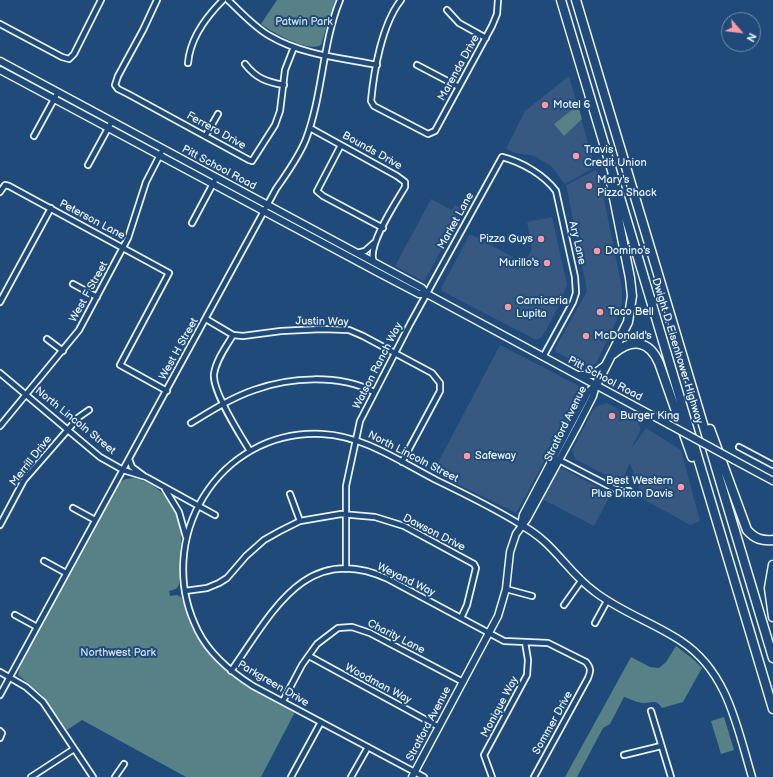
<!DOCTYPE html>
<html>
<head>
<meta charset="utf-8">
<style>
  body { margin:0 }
  #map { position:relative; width:773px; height:777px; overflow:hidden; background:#1f4a7a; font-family:"Balsamiq Sans",sans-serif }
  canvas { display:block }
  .north { position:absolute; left:721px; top:12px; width:40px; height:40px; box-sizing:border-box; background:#1f4a7a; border:1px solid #6f8dac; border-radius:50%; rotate:118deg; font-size:11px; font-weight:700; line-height:16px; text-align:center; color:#e8f1f8 }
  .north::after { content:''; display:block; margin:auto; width:14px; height:18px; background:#ff9aa2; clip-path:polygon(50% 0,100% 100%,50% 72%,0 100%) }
</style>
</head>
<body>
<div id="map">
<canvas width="773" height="777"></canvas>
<div class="north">N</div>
</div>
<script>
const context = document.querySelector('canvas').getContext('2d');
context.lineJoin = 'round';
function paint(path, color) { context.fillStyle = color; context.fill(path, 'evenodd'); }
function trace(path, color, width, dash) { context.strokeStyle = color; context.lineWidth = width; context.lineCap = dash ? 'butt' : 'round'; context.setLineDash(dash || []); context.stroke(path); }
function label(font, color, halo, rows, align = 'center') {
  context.font = font + ' "Balsamiq Sans",sans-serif'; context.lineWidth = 4; context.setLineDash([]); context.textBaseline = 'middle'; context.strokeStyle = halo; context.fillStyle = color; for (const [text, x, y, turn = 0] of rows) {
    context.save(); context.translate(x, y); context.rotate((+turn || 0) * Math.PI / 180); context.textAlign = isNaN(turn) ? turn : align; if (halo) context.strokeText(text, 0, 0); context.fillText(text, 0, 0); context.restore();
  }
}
const built = new Path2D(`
  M569,76L595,167L565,184L551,166L534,156L516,153L506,149L525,111Z
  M596,170L599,175L622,288V303L616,322L596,363L590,367L582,366L556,352V347L587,291L566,185Z
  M431,199L452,210L455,205L463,210L425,280L423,281L395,266Z
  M552,217L567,284L560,304L542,337L536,340L442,291L441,288L470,234L524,263L532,249L527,222Z
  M500,345L581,387L582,393L516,513L433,472Z
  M607,403L637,420L640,426V431L631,449L646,428L681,450L700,521L690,525L643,499L630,463L623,478L617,481L575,459L572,450L593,410L598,406Z
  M562,468L611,494L594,526L542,499L557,471Z`);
const green = new Path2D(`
  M277,0H335L321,45C308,53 272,32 261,24Z
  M578,105L582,119L564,136L554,124Z
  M134,478C160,484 180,506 181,533C182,544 179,555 179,567C179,573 179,579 179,585L176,589L169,591L170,596L177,595L181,597C185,606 187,617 191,626C212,670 253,691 295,712L261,777H186L82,720L67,730L42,695L18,675L20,667L121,482L125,479Z
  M676,646L693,659L702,668L683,702L662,708C656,699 652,703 644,703C638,703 630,699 624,697L610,724L603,728L577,777H565L631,657L650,667L659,668L666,662Z
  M724,717L734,750L721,754L711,721Z`);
const street = new Path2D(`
  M157,0L143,30L118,76L115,85L118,89L128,94L249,160L252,161L275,125L280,111L285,70L294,47
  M228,0C242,13 254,27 270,36C302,55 342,58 377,65
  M401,0C382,24 374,70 371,101L374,106L428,134L435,131L492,26L497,14L498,0
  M447,10L459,23L486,38
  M0,24L62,57L69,59L74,54L101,0
  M188,63C190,39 207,16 223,0
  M245,64C256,78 266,82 284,85
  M417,65L459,87
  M310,128L397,176L405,182V187C396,202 366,247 374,262
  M206,135L218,114
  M34,136L58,92
  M341,145L317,191L323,196L383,228
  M88,165L112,121
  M0,192L5,185L9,186L169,273L120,365L167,391
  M192,223L216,178
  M357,253L365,251L374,243
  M73,284L97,297
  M0,302L51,208
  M206,319L233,335L243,336L281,331L322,329L349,330L363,336L432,373L440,383V391L402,462
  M233,335C226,347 216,360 214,374C212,391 240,435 250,451
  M47,339L63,351
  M0,373L100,457L123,470L146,477L215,515
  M191,423C211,411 231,398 254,390C290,377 339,374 374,392
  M0,426L79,330L128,238L146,182L163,149
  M739,447L773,465
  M129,459L132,467L144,476
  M557,459L619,491H629
  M165,489L179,512L186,537
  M290,494L300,521
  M73,508L95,520
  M0,525L24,480L79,417L89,410
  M44,561L66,573
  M346,569V486L360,421L410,324L502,157C522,162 544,175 556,191L575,277L576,293L573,302L543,357
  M506,589L532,596
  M185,591L207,588L219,583L227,578L246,556L264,540L280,531L300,521L341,514L375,517L404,526L474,564L476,568L467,605L461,618
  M564,605L581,581
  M15,615L37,627
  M595,623L607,601
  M309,656L439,727
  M231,671C271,615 305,540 388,579L504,641L548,643L586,662C591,668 591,671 588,678L534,777
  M0,672L26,687L43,702L93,777
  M0,695L276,189C287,173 299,157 306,139C323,94 322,44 340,0
  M283,701L302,665L317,644L338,628L352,627L370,633L463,682
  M651,711L671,777
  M0,731L2,733L0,738
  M624,755L661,746
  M31,777L74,749
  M115,777L124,764
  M291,777L321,722
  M351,777L368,747
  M424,777L253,686C231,672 210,655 198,631C152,540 218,429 322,434C364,436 399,461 436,480C465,494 494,508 521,525
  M492,777L484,755L527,675L528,660L525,642`);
const secondary = new Path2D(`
  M0,61L422,288L427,294L668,424
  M0,70L379,273L419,294H427
  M578,375H592L604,366
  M734,460L773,481
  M521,525C555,543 566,571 595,592C621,612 654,623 681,641C728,672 737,727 752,777
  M521,525L523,515L588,392L595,386
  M412,777L498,616L506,589L510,552L516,534L527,519L577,427L593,396L596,385`);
const highway = new Path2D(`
  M561,0L773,709
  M576,0L773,658
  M613,354C632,338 649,340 659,363L692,457
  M596,385L628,322L632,296L630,278L610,178
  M710,429L747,530C755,539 762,541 773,540
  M773,565L769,588L773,617`);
const secondaryBridge = new Path2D(`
  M668,424L734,460`);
const markers = [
  [545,105,4,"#ff9aa2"],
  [576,156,4,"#ff9aa2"],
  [589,186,4,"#ff9aa2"],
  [541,239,4,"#ff9aa2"],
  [597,251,4,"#ff9aa2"],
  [547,263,4,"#ff9aa2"],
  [508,307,4,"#ff9aa2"],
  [600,312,4,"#ff9aa2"],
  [586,336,4,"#ff9aa2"],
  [612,416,4,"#ff9aa2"],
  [467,456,4,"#ff9aa2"],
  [681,487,4,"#ff9aa2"]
];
const parkNames = [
  ["Patwin Park",304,22],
  ["Northwest Park",118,653]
];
const streetNames = [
  ["Marenda Drive",459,68,-61],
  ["Ferrero Drive",216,131,29],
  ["Bounds Drive",372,151,29],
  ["Pitt School Road",219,168,28],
  ["Peterson Lane",92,220,28],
  ["Market Lane",456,221,-61],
  ["Ary Lane",577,243,77],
  ["West F Street",89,292,-61],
  ["Justin Way",322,322,1],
  ["West H Street",179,349,-61],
  ["Dwight D. Eisenhower Highway",677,351,73],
  ["Watson Ranch Way",378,366,-63],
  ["Pitt School Road",605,379,28],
  ["North Lincoln Street",75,421,39],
  ["Stratford Avenue",566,424,-64],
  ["North Lincoln Street",413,457,27],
  ["Merrill Drive",31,461,-52],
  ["Dawson Drive",434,533,27],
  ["Weyand Way",406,580,26],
  ["Charity Lane",396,637,27],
  ["Parkgreen Drive",273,684,30],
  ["Woodman Way",378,684,28],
  ["Monique Way",500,707,-62],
  ["Sommer Drive",553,723,-61],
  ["Stratford Avenue",429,724,-62]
];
const poiNames = [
  ["Motel 6",553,105],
  ["Travis",584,150],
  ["Credit Union",584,163],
  ["Mary's",597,180],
  ["Pizza Shack",597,193],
  ["Pizza Guys",533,239,"right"],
  ["Domino's",605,251],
  ["Murillo's",539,263,"right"],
  ["Carniceria",516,301],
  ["Lupita",516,314],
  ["Taco Bell",608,312],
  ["McDonald's",594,336],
  ["Burger King",620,416],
  ["Safeway",475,456],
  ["Best Western",673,481,"right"],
  ["Plus Dixon Davis",673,494,"right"]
];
paint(built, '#365881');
paint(green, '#588087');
trace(street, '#e8f1f8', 8);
trace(secondary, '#e8f1f8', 9);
trace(highway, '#e8f1f8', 11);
trace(street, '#1f4a7a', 4.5);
trace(secondary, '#1f4a7a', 6);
trace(highway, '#1f4a7a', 8);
trace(secondaryBridge, '#e8f1f8', 9, []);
trace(secondaryBridge, '#1f4a7a', 6);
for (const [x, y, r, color] of markers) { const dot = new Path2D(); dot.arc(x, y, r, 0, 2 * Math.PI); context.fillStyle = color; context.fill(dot); trace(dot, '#1f4a7a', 1.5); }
label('11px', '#d2e0e7', '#1f4a7a', parkNames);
label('11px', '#e8f1f8', '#1f4a7a', streetNames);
label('11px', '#e8f1f8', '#1f4a7a', poiNames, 'left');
</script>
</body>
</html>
